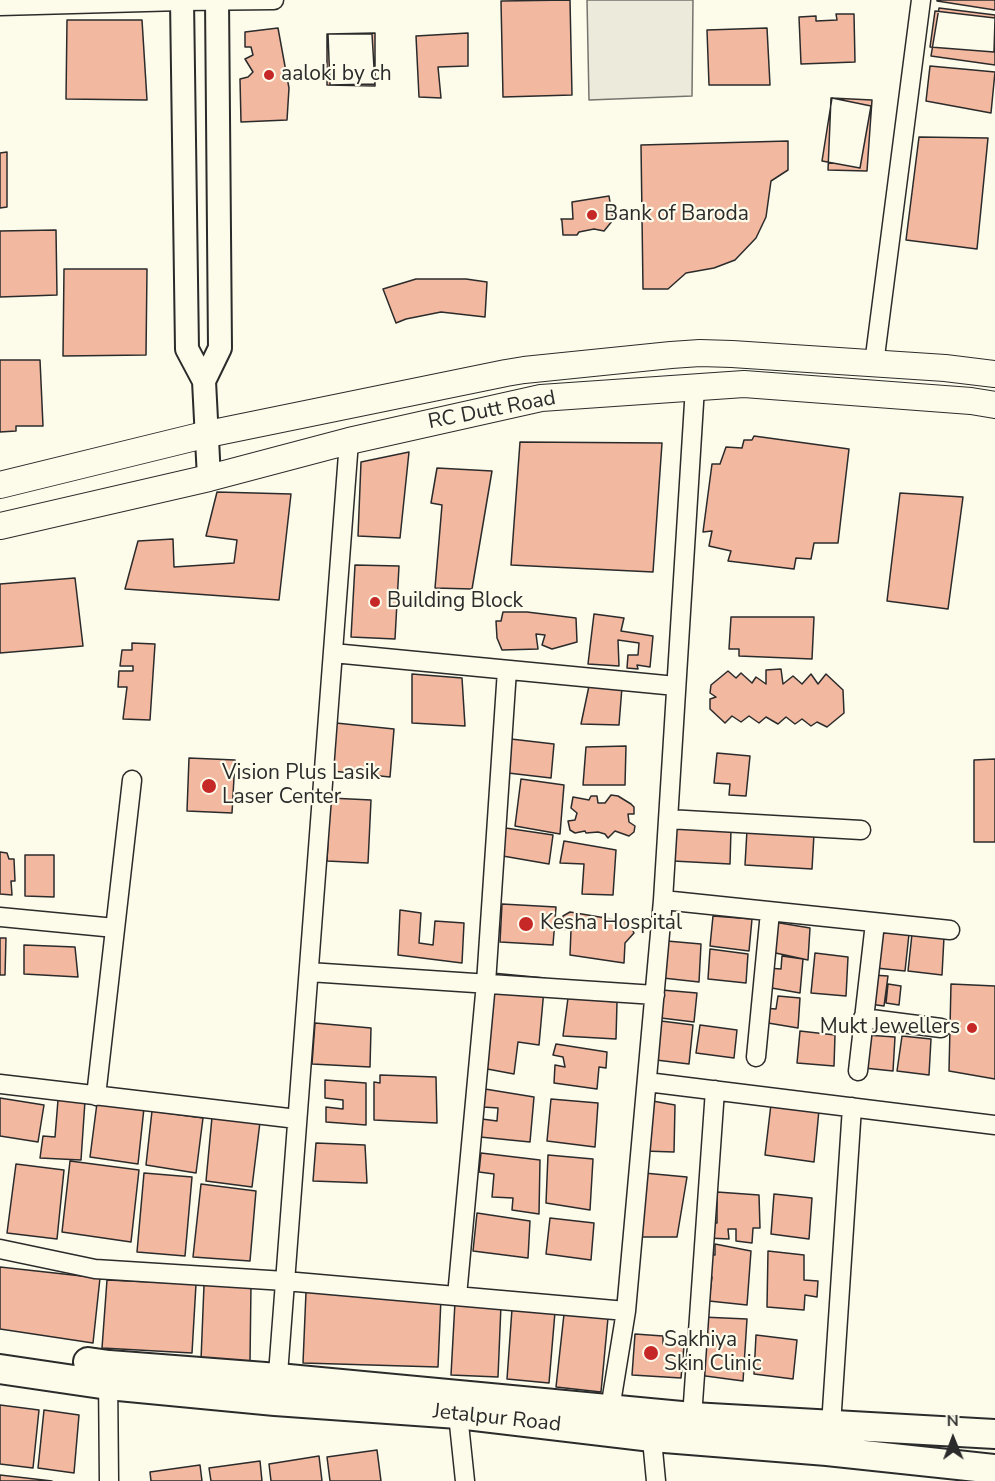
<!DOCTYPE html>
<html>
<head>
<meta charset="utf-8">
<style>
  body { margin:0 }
  #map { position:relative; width:995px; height:1481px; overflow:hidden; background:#fdfbea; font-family:"Nunito Sans",sans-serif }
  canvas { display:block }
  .north { position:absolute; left:923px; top:1409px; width:60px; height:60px; -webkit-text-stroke:4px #fdfbea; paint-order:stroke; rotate:359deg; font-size:16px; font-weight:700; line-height:24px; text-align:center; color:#2b2b2b }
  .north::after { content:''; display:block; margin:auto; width:21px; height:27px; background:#2b2b2b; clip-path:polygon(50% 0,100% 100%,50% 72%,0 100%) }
</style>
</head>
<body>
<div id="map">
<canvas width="995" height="1481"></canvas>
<div class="north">N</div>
</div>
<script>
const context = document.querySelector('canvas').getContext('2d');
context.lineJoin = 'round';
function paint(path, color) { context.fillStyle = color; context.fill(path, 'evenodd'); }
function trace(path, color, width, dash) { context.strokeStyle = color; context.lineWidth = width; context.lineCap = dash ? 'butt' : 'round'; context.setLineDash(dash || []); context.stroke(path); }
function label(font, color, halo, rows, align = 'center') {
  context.font = font + ' "Nunito Sans",sans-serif'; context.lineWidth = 4.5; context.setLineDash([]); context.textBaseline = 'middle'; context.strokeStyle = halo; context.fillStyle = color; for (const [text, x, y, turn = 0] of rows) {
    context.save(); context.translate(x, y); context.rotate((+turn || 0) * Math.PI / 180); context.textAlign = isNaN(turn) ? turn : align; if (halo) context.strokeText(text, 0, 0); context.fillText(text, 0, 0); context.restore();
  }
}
const green = new Path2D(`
  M587,0H693L692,96L589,100Z`);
const building = new Path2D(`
  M570,0L572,95L503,97L501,1Z
  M937,0H995V10L937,1Z
  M939,8L995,15V65L931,56Z
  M935,11L995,18L994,52L930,47Z
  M836,14H854L855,62L801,64L799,17L816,16V21L837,20Z
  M67,20H142L147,100L66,99Z
  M278,28L289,88L287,120L241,122L240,79L248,77L253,72L245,59L253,55L251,47H245V32Z
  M767,28L770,85H709L707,30Z
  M375,33V86L327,85V34Z
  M468,33V66L438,67L441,98L419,97L416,36Z
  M328,34H372L375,84L330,85Z
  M930,66L995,72L991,113L926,101Z
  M831,98L872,100L867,171L828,170Z
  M832,98L871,106L860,168L822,161Z
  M919,137L988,138L977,249L906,240Z
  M788,141V170L771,181L766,217L756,238L735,260L714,268L686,273L668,289H643L641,145Z
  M7,152V207L0,208V153Z
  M609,196L613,220L604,231L594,229L579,232L577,235H563L562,221L561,219H573L572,202Z
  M56,230L57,295L0,297V231Z
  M64,269H147L146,355L63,356Z
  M416,279H466L487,282L485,317L441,312L406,319L396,323L383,289Z
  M0,360H40L43,426H16V431L0,432Z
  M754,436L849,449L838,543H814L811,559L796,558L794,569L728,561L731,551L709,546L712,531L703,532L712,464H720L726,447L742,448L744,440H752Z
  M520,442L662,443L653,572L511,565Z
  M409,452L400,538L358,536L361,462Z
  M437,468L492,471L472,589L435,588L442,505L431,503Z
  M217,492L291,494L279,600L125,589L138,541L173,539L174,567L234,563L237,540L206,536Z
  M900,493L963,497L948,609L887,601Z
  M355,565L399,566L395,639L351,637Z
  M75,578L83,646L0,653V584Z
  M503,612H527L576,618L577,642L552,649L542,645L545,635L536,634L538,649L502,650L497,638L496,621H501Z
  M594,614L624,618L621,631L653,636L650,667L637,665L638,669L627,668L628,655H638L639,643L618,640L619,666L588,664Z
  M731,617H814L812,659L739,656V649H729Z
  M132,643L155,644L150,720L123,719L127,687H118L119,671H133V666H120L122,650H132Z
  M781,669L783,684L793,676L802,684L811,674L818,684L826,674L843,690L844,713L827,727L817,722L811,726L802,719L795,724L786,717L778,724L766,717L759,723L749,716L741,722L732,716L725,723L710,709V699L716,697L710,693L711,685L728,671L736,678L741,673L752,683L756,677L766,684V670Z
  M412,674L462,678L465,726L412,723Z
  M589,686L622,687L619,725L581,724Z
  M336,723L394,729L390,777L332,771Z
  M511,739L554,744L551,778L508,773Z
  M626,746L625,785H583L586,747Z
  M717,753L750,756L746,796L729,795L730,784L714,783Z
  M189,758L235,760L232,813L187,811Z
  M995,759V842H974V760Z
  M521,779L564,785L560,834L515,826Z
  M611,795L618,796L631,804L634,807V814H628L629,822L635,826L634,832L629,836L615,831L608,838L605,834L598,832L586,833L585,831L575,833L570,830L568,821L575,820L577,813L571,808L573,797L589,800L591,796H597L598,803H605Z
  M330,798L371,800L368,863L327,861Z
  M499,827L553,835L549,864L497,855Z
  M676,827L731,829L730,864L673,861Z
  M747,830L814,834L812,869L745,865Z
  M564,841L616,850L613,895L582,894L584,864L560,863Z
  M0,852L7,853L9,859H14L15,881H11L12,895L0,894Z
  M25,855H54V897L25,896Z
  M502,904L556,907L553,945L500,942Z
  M400,910L421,913L419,943L433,945L435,921L464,923L462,963L398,955Z
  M570,912L629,922L634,933L625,943L624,963L570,955L571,930L561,929L563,916Z
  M713,916L752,919L749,951L710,946Z
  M774,922L810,928L808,960L771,952Z
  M881,931L909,934L905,971L876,968Z
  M912,934L944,937L942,975L908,971Z
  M0,938H6L5,975H0Z
  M667,941L701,944L699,982L663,978Z
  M24,945L75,947L78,977L24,974Z
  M710,949L748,954L746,983L708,979Z
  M815,953L848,957L846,996L811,993Z
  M782,956L803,959L800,993L766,987L768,968L781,969Z
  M492,973L545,978L539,1045L518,1042L514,1074L482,1068Z
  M872,975L888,976L884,1006L869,1004Z
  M888,984L901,986L899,1005L886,1003Z
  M951,984L995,986V1079L949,1071Z
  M662,990L697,993L694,1022L661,1018Z
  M778,996L800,998L798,1028L762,1022L763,1008L776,1009Z
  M568,998L617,1002L616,1039L563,1036Z
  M661,1021L693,1025L689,1064L656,1060Z
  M315,1023L371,1028L370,1067L312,1064Z
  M700,1025L737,1030L734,1058L696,1053Z
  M800,1031L835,1035L834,1066L797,1063Z
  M866,1035L895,1037L893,1071L864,1068Z
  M902,1036L931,1039L929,1075L897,1071Z
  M556,1044L607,1052L606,1068L599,1067L597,1089L554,1083L555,1065L565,1067L563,1057L553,1055Z
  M380,1075L436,1077L437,1123L374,1120V1082L380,1083Z
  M325,1080L366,1083V1125L326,1122V1107L343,1109V1100L325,1098Z
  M485,1089L534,1097L530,1142L480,1137L482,1119L497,1121L498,1108L483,1107Z
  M0,1098L44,1105L38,1142L0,1136Z
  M551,1099L598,1103L595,1147L547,1141Z
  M58,1100L85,1101L81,1160L40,1158L43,1136L55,1137Z
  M647,1100L675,1105L674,1152L644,1151Z
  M97,1103L144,1108L138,1164L90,1157Z
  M771,1104L819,1110L814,1162L765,1155Z
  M152,1111L203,1118L196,1173L146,1165Z
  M212,1117L260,1122L252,1187L206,1181Z
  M316,1143L365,1145L367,1183L313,1181Z
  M481,1153L540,1160L539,1214L512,1210L513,1198L492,1197L494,1174L479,1172Z
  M548,1155L593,1159L590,1210L546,1203Z
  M70,1161L139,1170L131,1242L62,1232Z
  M16,1164L64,1170L57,1239L7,1233Z
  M144,1173L192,1177L185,1256L137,1252Z
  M644,1173L687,1177L677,1237H636Z
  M201,1184L256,1191L250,1261L193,1257Z
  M717,1192L759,1195L760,1228H753L752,1243L736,1241V1229H728L729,1239L708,1238L709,1223H717Z
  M774,1194L812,1198L809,1239L771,1234Z
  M477,1213L530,1221L528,1258L473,1251Z
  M550,1218L594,1223L591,1260L546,1254Z
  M715,1244L751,1251L747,1305L709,1301L712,1277H705L707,1255H715Z
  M768,1251L804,1255V1280L818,1281L817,1297L805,1295L804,1310L767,1307Z
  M0,1267L100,1278L93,1343L0,1329Z
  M107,1280L196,1284L192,1353L102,1348Z
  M204,1285H251L250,1362L201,1360Z
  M306,1292L441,1298L438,1367L303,1363Z
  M455,1302L501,1305L498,1377L451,1375Z
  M512,1309L555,1312L549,1383L507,1379Z
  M564,1314L608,1318L601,1392L556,1387Z
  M702,1317L747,1319L743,1381L698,1375Z
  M635,1334L663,1336V1344L684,1346L681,1378L632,1375Z
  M756,1335L797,1340L793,1379L754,1374Z
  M0,1405L39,1410L33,1468L0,1464Z
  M44,1410L79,1415L74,1473L38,1468Z
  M377,1450L381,1481H330L327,1457Z
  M319,1456L322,1481H271L269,1464Z
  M260,1461L262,1481H211L209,1468Z
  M200,1465L202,1481H151L150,1472Z
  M0,1475L52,1481H0Z`);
const minor = new Path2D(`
  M0,6L182,1L274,0
  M874,364L921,0
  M333,653L676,686
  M668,819L861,830
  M663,900L950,930
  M0,917L115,928
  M309,972L655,995
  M863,1018L941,1028
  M756,1057L770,912
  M858,1071L875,923
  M647,1082L995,1125
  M0,1084L297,1119
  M96,1096L132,780
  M0,1249L95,1269L285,1281L626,1311
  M457,1296L486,983L507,670
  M108,1375L109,1481
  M277,1387L349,441
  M457,1405L465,1481
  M610,1409L626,1311L663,900L695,387
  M692,1417L715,1090
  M831,1425L852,1107
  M651,1429L656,1481`);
const tertiary = new Path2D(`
  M182,0L187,349L204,381L209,478
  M204,381L220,348L217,0`);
const secondary = new Path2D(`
  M0,485L208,434L506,373L524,370L671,355L700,353L732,354L945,368L995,374
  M0,526L209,478L349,441L541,398L744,384L971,401L995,405`);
const primary = new Path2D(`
  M88,1362L109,1365L278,1378L692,1417L995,1434
  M0,1369L108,1385L275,1401L458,1414L652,1437L827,1451L995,1469`);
const markers = [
  [269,75,6,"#c62828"],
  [592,215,6,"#c62828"],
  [375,602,6,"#c62828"],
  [209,786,8,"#c62828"],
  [526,924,8,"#c62828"],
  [972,1028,6,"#c62828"],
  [651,1353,8,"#c62828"]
];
const poiNames = [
  ["aaloki by ch",281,75],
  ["Bank of Baroda",604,215],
  ["Building Block",387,602],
  ["Vision Plus Lasik",222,774],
  ["Laser Center",222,798],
  ["Kesha Hospital",540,924],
  ["Mukt Jewellers",960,1028,"right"],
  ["Sakhiya",664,1341],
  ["Skin Clinic",664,1365]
];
const streetNames = [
  ["RC Dutt Road",492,411,-11],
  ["Jetalpur Road",497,1419,6]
];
paint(green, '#ecebdb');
trace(green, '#74746e', 1.5);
paint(building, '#f2b8a0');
trace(building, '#2b2b2b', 1.5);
trace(minor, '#2b2b2b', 21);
trace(tertiary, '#2b2b2b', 26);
trace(secondary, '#2b2b2b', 28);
trace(primary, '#2b2b2b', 32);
trace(minor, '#fdfbea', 18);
trace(tertiary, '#fdfbea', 22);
trace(secondary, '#fdfbea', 26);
trace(primary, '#fdfbea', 28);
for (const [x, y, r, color] of markers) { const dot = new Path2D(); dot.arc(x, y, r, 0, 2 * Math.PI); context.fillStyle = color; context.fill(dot); trace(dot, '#fdfbea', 2); }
label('21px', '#2b2b2b', '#fdfbea', poiNames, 'left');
label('21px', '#2b2b2b', '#fdfbea', streetNames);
</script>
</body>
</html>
